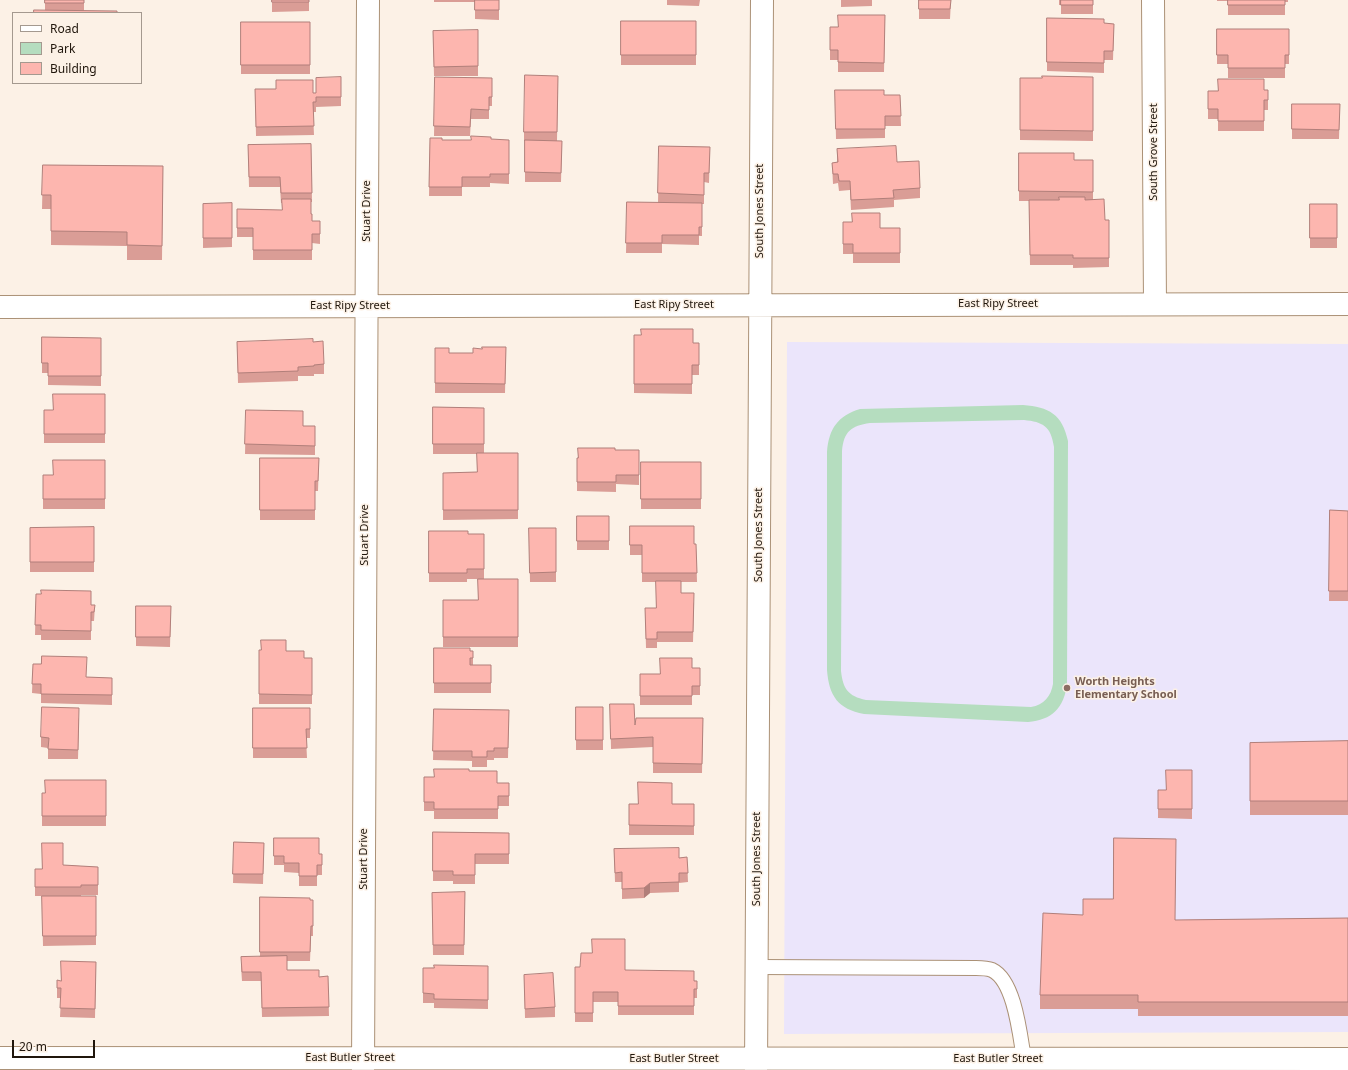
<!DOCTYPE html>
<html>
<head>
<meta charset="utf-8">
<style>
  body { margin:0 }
  #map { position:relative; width:1348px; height:1070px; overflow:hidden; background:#fcf1e6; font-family:"Noto Sans",sans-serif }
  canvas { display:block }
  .legend { position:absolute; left:12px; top:12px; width:130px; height:72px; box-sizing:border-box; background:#fcf1e6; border:1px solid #a4998f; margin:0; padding:5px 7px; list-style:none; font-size:12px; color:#20160c }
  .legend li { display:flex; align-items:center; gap:8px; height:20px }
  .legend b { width:20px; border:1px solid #a4998f }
  .scale { position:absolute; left:12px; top:1040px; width:83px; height:18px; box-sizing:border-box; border:2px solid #20160c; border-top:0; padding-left:5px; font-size:12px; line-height:14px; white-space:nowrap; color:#20160c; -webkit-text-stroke:3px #fcf1e6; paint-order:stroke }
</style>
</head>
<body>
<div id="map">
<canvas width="1348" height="1070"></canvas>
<ul class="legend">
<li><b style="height:5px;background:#fff"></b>Road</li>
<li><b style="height:11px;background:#b5ddbf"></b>Park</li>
<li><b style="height:11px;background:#fdb6af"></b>Building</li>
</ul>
<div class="scale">20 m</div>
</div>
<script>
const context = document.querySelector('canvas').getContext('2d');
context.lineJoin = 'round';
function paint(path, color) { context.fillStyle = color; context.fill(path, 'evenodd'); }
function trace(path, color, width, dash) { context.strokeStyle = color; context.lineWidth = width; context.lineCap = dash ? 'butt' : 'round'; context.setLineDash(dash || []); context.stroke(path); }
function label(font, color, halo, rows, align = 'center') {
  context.font = font + ' "Noto Sans",sans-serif'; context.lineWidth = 3; context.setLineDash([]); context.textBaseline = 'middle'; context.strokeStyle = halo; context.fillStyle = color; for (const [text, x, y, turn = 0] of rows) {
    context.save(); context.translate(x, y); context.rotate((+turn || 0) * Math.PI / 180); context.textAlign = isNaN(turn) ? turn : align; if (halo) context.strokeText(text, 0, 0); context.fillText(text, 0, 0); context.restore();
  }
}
const education = new Path2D(`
  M787,342L1348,344V1032L784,1034Z`);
const green = new Path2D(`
  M1023,405C1049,407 1062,414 1068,441L1067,684C1064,708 1052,720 1028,722L864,714C838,709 829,696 827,670V452C829,428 838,416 860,409ZM1024,420C1043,422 1051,426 1054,447L1053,684C1051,696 1044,705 1031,707L866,700C848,696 843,689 841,671L842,451C844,431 851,426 870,423Z`);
const lane = new Path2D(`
  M756,967L976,968C981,968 987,968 992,970C1015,981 1020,1036 1024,1059`);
const street = new Path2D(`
  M1153,0L1155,304
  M0,307L1348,304
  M0,1058L1348,1059
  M363,1070L368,0
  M756,1070L762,0`);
const wall = new Path2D(`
  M45,0H84V11H45Z
  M272,0H309V11L272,12Z
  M434,0H499V20L475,19V2H434Z
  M667,0H700L699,6L667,5Z
  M841,0H872V6L841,7Z
  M919,0H951L950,19H919Z
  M1036,0H1093V14H1061V5H1059V0Z
  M1217,0H1288V2H1285V15H1228V1H1217Z
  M885,15L884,72H838V60H830V50L838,27Z
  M1047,18L1114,24L1113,60H1104V73L1047,71Z
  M621,21H696V65H621Z
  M241,22H310V74H241Z
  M1217,29H1289V64H1285V78H1228V64H1217Z
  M433,31L478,66V76H434Z
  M558,76L557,141H562L561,182H525V141H524V132Z
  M341,77V106L316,107V112H313L314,135L256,136L255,89L316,93Z
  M435,77L492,78V106H489V119H471L470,136H434Z
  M1093,77V141L1020,140V78H1042Z
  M835,90L884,95H900L901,126H885V138L836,139Z
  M1268,90V110H1264V131H1218V119H1208V91Z
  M1292,104H1340L1339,139H1292Z
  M430,138L442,140H509V184L490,183V187H462V196H429Z
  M311,144L312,202H311V214L312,221H320V244L312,243V260H253V237H237V209L282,210V203H281L280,187H249L248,145Z
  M659,146L710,147L709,183L704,182V204H702V236H699V245L662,244V253H626L627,202L658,203Z
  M837,149L897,162L920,188V198L894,200V207L851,210L850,190L839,191L838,183L833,184L832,163L837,162Z
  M1019,153L1074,160H1093V200L1105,220H1109V267L1073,268V265H1030L1029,201H1019Z
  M43,165L163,166L162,260H127V246L51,245V209H42Z
  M232,203V247L203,248V204Z
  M1310,204H1337V248H1310Z
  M843,222L880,228H900V263H853V254H843Z
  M634,335L693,343H699V375H692V394L634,393Z
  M42,337L101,338V386L48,385V373H42Z
  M237,342H313L324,364V374H314V376H298V381L238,383Z
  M506,347L505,393H435V348L449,353H473L482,349Z
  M105,394V443H44V410H53Z
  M433,407L484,408V453H518V519L443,520V473L477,472V454H433Z
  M246,410L303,426H315V455L245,454Z
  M615,450H639V485L616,484V492L577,491V458Z
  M260,458H319L318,491H315V520H260Z
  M105,460V509H43V475H53Z
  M641,462H701V509H641Z
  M1330,510L1348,511V601H1329Z
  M577,516H609V550H577Z
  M630,526L694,544H696L697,582H681V593L694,603L693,642H657V648H646L645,608H656V582H642V555H630Z
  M94,527V572H30V528Z
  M529,528H556V582H530Z
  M429,531L468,534H484V579H467V582H429Z
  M518,579V647H443V600H478Z
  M36,594L91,605H95L94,621H91V640H41V635H35Z
  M136,606H171L170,647L136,646Z
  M434,648L473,651V665H491V693H434Z
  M259,650L286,651L304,658H312V704H259Z
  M33,664L86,677L112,678V705L41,703V694L32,693Z
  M692,668H700V695H692V705H640V674H660Z
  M610,704L635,725L703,718L702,773H653V747L611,749Z
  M576,707H603V750H576Z
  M253,708H310V738H306L307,758H253Z
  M434,709L509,710L508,758H494V760H487V767H472V761L433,760Z
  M79,718L78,759H48V748L41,747V737Z
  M1348,741V815H1250V743Z
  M1192,770V819L1158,818V790H1166Z
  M469,771L497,783H509V806H498V819H434V811H424V777H434Z
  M106,780V826H42V793H45Z
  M629,804H694V835H629Z
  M433,832L509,833V864H475V884H453V881H433Z
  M274,838L319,854H322V875H317V886H299V873L284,872V865H274Z
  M234,842L264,843L263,884L233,883Z
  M614,849L679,858L687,857L688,882L679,883V892L650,893L644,898L622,899V882H615Z
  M63,865L98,867V895H81V896H96V945L43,946L42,896H45H35V869H42Z
  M465,892L464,955H433L432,893Z
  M260,897L313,900V936H311L310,961H287V970L319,977L328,976L329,1016L262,1017L261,981H242L241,966L260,956Z
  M1348,918V1016H1138V1009H1040V995L1175,920Z
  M96,962L95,1018L60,1017L61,998H57V988L61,981Z
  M488,966V1009L434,1008V1003H423V968Z
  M575,967L625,970L697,981V998H694V1015H618V1002H593V1022H575Z
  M524,975L555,1007V1017L525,1018Z`);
const shadedWall = new Path2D(`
  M650,883V893L644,898V888Z`);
const building = new Path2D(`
  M45,0H84V3H45Z
  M272,0H309V2H272Z
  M475,0H499V10H475Z
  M919,0H951L950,9H919Z
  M1061,0H1093V5H1061Z
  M1228,0H1285V5H1228Z
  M34,10L117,11V13H34Z
  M838,15H885L884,63L838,62V50H830V27H838Z
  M1047,18L1104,19V23L1114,24L1113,51H1104V63L1047,62Z
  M621,21H696V55H621Z
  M241,22H310V65H241Z
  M1217,29H1289V55H1285V68H1228V55H1217Z
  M478,30V66L434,67L433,31Z
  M525,75L558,76L557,132H524Z
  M1042,76L1093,77V131L1020,130V78H1042Z
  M341,77V97H316V102H313L314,126L256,127L255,89H276V80H313V93H316V78Z
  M435,77L492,78V97H489V110L471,109L470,127L434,126Z
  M1218,79H1264V90H1268V100H1264V121H1218V109H1208V91H1218Z
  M835,90H884V95H900L901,116H885V129H836Z
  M1292,104H1340L1339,130L1292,129Z
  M471,136L491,137V139L509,140V174H490V177H462V187H429L430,138H442V140H471Z
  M525,140L562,141L561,173L525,172Z
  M311,144L312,193H281L280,177H249L248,145Z
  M659,146L710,147L709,173H704V195L658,193Z
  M896,146L897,162L919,161L920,188L893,190L894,198L851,200L850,181H839L838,174H833L832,163L838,162L837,149Z
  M1019,153H1074V160H1093V192L1019,191Z
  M43,165L163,166L162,246L127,245V232L51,231V195H42Z
  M1059,197H1085V200L1104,199L1105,220H1109V258H1073V255H1030L1029,200H1059Z
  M282,199H311V214H312V221H320V234H312V250H253V228H237V209L282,210Z
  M627,202L702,203V227H699V235H662V243H626Z
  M232,203V238H203V204Z
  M1310,204H1337V238H1310Z
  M852,213H880V228H900V253H853V244H843V222H852Z
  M641,329H693V343H699V365H692V384H634V335H641Z
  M42,337L101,338V376H48V363H42Z
  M313,339V342L323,341L324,364L314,365V366L298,367V371L238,373L237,342Z
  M482,347H506L505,384L435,383V348H449V353H473V348L482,349Z
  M53,394H105V434H44V410H53Z
  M433,407L484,408V444H433Z
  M246,410L303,411V426H315V446L245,444Z
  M578,448H615V450H639V475H616V482H577V458H578Z
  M477,453H518V510H443V473L477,472Z
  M260,458H319L318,481H315V510H260Z
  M53,460H105V499H43V475H53Z
  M641,462H701V499H641Z
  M1330,510L1348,511V591H1329Z
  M577,516H609V541H577Z
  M630,526H694V544H696L697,573H642V545H630Z
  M94,527V562H30V528Z
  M529,528H556V572L530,573Z
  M429,531H468V534H484V569H467V573H429Z
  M478,579H518V637H443V600H478Z
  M656,581H681V593H694L693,632H657V639H646L645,608H656Z
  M41,590L91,591V605H95L94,612H91V631L41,630V625H35L36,594H41Z
  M136,606H171L170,637H136Z
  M261,640H286V651H304V658H312V695L259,694V650H261Z
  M434,648H470V651H473V658H470V665H491V683H434Z
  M42,656L87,657L86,677L112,678V695L41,694V684H32L33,664H41Z
  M660,658H692V668H700V686H692V696H640V674H660Z
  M610,704H634L635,725L636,718H703L702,764L653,763V737L611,739Z
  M42,707L79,708L78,750L48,749L49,738L41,737Z
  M576,707H603V740H576Z
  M253,708H310V729H306L307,748H253Z
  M434,709L509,710L508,748H494V751H487V757H472V751H433Z
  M1348,741V801H1250V743Z
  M434,769H469V771H497V783H509V796H498V809H434V802H424V777H434Z
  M1166,770H1192V809H1158V790H1166Z
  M45,780H106V816H42V793H45Z
  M638,782L672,783V804H694V826L629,825V804H638Z
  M433,832L509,833V854H475V875H453V871H433Z
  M274,838H319V854H322V865H317V876H299V863H284V856H274Z
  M1114,838L1176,839L1175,920L1348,918V1002H1138V995H1040L1043,913L1083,915V899H1113Z
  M234,842L264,843L263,874H233Z
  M42,843H63V865L98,867V885H81V887H35V869H42Z
  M679,848V858L687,857L688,873H679V882L650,883L644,888L622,889V872L615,873L614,849Z
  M465,892L464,945H433L432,893Z
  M42,896H96V936H43Z
  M260,897L310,898V900H313V926H311L310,952H260Z
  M592,939H625V970L694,971V981H697V989H694V1006H618V992H593V1013H575V967H580L581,953H592Z
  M287,956V970H319V977L328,976L329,1007L262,1008L261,972H242L241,957Z
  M61,961L96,962L95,1009L60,1008L61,988H57V980L61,981Z
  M434,965L488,966V1000L434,999V994L423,993V968H434Z
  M553,973L555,1007L525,1009L524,975Z`);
const markers = [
  [1067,688,4,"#8d6e63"]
];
const streetNames = [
  ["South Grove Street",1154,152,-90],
  ["Stuart Drive",367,211,-90],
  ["South Jones Street",760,211,-90],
  ["East Ripy Street",998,304],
  ["East Ripy Street",674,305],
  ["East Ripy Street",350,306],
  ["Stuart Drive",365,535,-90],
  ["South Jones Street",759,535,-90],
  ["Stuart Drive",364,859,-90],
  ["South Jones Street",757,859,-90],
  ["East Butler Street",350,1058],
  ["East Butler Street",674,1059],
  ["East Butler Street",998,1059]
];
const educationNames = [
  ["Worth Heights",1075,682],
  ["Elementary School",1075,695]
];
paint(education, '#ebe5fb');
paint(green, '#b5ddbf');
trace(lane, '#ab9176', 16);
trace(street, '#ab9176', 24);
trace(lane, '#fff', 14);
trace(street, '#fff', 22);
paint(wall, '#da9d96');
paint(shadedWall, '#b17f7a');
paint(building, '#fdb6af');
trace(building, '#b17f7a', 1);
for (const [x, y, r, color] of markers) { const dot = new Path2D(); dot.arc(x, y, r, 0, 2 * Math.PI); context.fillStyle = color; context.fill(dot); trace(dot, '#fcf1e6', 1.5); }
label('11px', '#20160c', '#fcf1e6', streetNames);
label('bold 11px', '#785e54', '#fcf1e6', educationNames, 'left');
</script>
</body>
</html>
